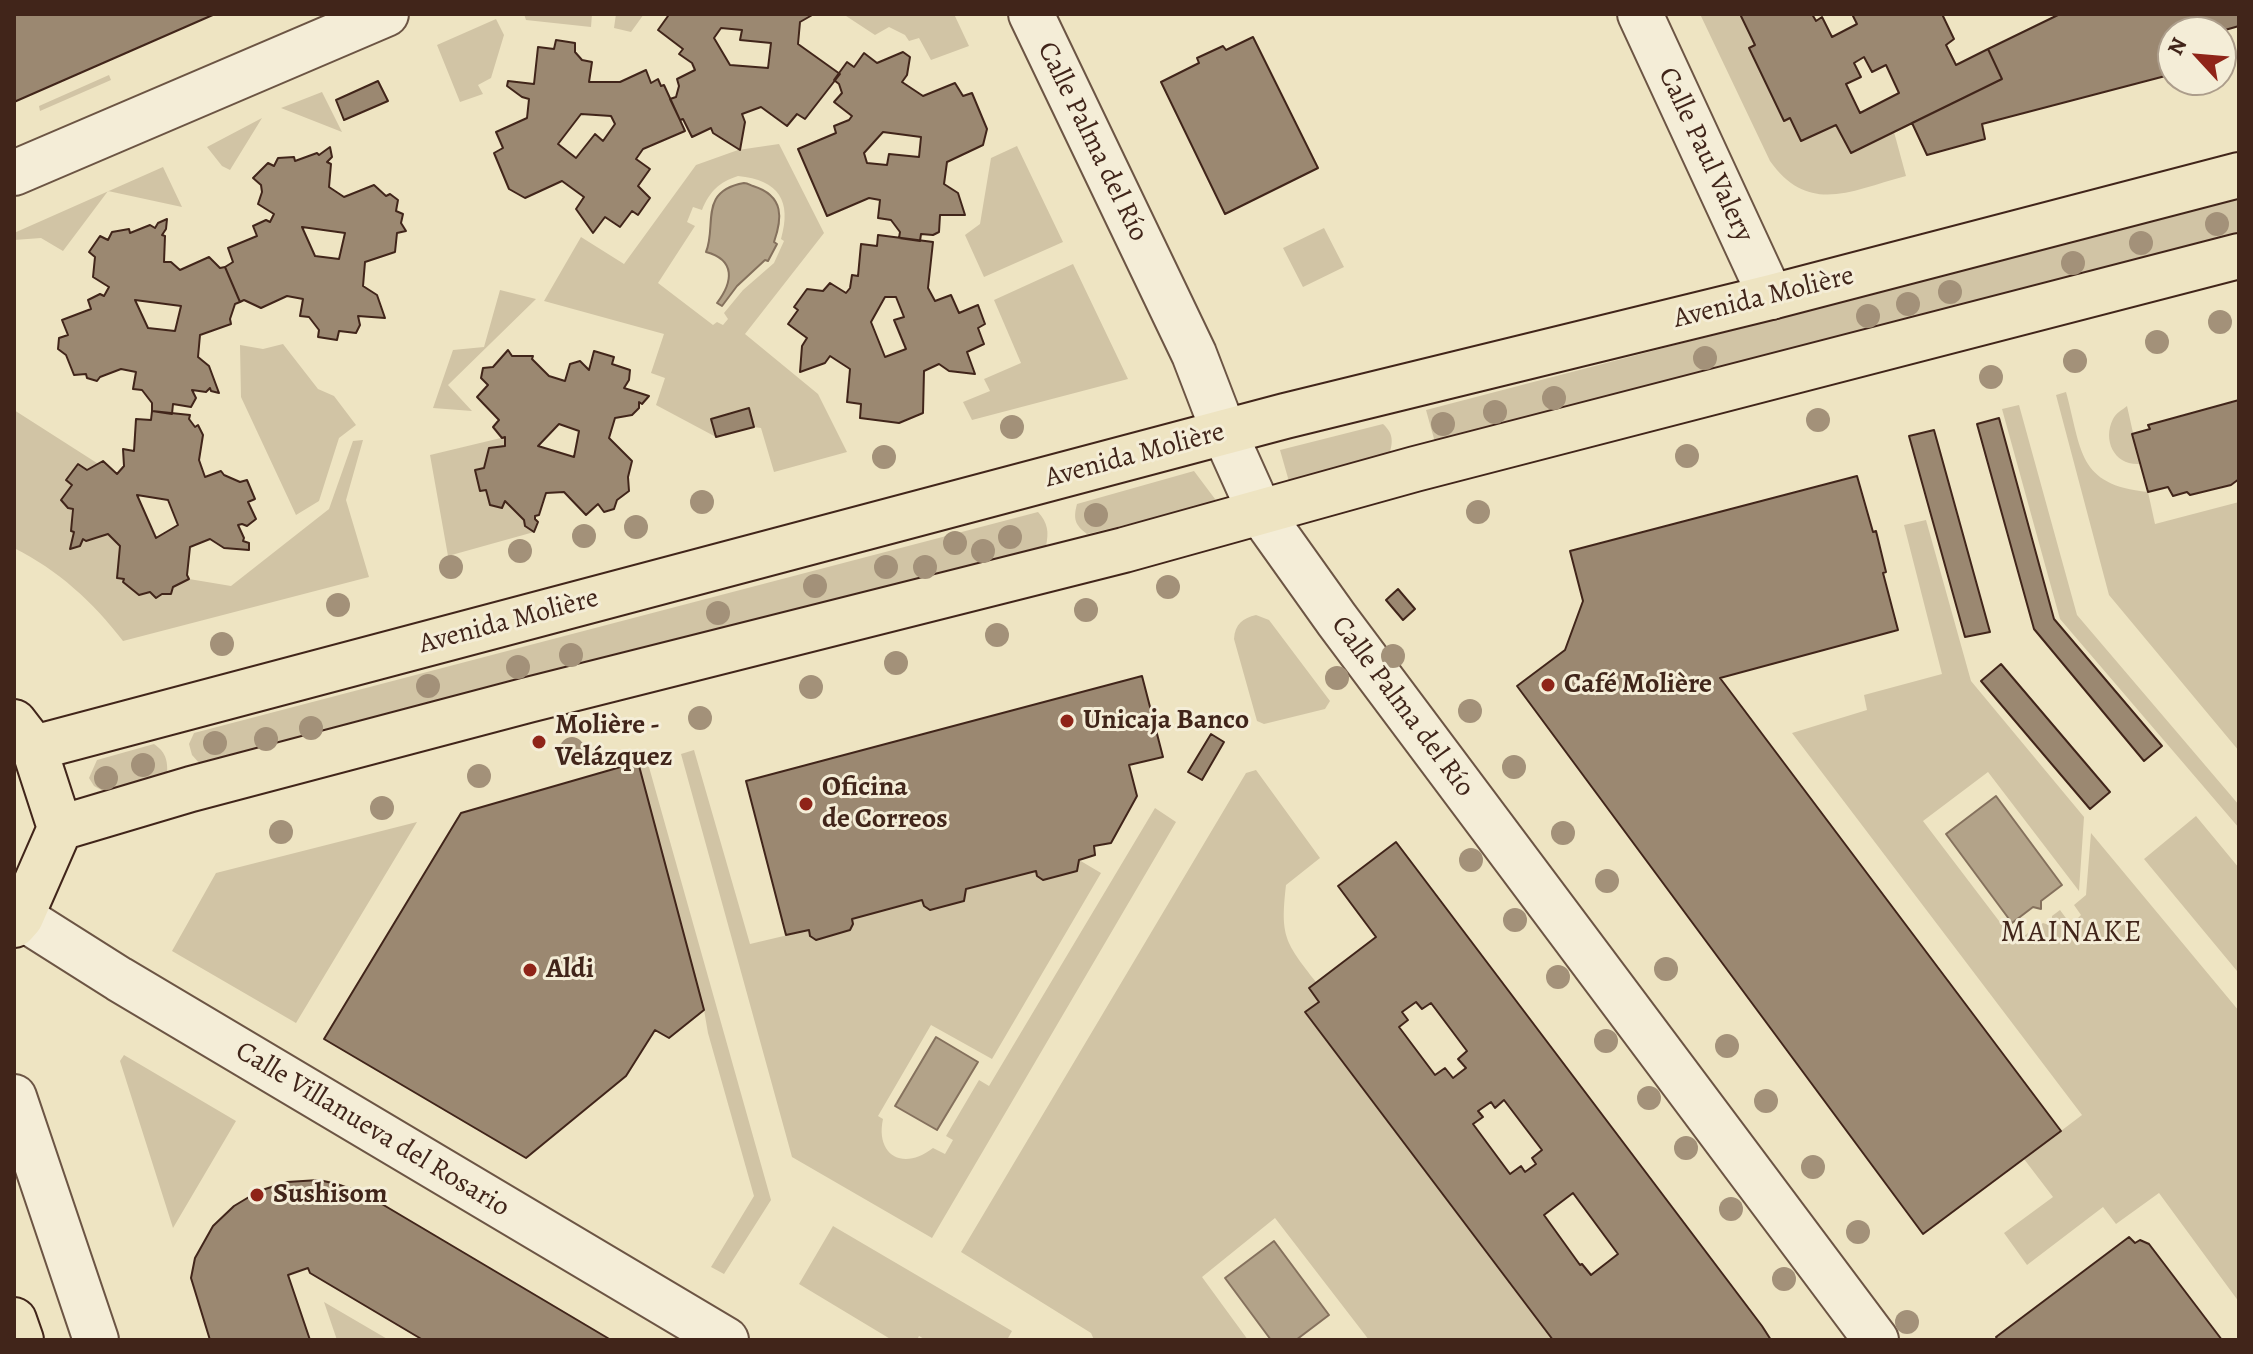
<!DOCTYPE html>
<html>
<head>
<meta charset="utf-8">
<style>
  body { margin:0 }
  #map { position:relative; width:2253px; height:1354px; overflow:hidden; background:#eee4c2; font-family:Alegreya,serif }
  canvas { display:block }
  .frame { position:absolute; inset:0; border:16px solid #41251a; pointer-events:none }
  .north { position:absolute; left:2157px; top:16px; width:80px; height:80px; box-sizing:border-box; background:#f4edd7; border:2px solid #ac9d8b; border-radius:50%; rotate:296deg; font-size:22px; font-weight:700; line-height:32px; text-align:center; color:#41251a }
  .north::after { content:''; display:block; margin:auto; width:28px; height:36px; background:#8f2418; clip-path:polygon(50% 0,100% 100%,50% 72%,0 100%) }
</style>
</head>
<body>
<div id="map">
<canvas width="2253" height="1354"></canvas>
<div class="frame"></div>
<div class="north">N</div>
</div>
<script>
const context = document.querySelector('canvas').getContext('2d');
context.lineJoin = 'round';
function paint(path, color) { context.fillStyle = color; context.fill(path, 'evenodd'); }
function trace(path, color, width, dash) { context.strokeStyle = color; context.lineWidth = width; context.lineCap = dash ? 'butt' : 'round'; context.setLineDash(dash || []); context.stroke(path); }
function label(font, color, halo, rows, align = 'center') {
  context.font = font + ' Alegreya,serif'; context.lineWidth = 6; context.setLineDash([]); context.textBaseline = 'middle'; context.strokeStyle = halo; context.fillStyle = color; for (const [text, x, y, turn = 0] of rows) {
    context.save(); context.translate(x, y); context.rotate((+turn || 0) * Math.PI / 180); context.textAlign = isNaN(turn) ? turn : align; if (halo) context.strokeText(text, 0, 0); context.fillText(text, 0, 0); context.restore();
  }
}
const green = new Path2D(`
  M524,14H592L591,27L526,20Z
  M616,14H644L631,32L614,28Z
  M843,14H954L969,46L931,60L919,38L909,41L905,35L889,27L875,35Z
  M1700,14H1740L1755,45L1750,48L1784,121L1790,118L1836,125L1851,153L1894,132L1906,176C1852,190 1809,216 1770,161Z
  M496,19L504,35L491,78L478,85L483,94L460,102L437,45Z
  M109,75L111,80L40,111L39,106Z
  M322,92L342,132L281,108Z
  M262,118L230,170L222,166L207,147Z
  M779,144L824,233L745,334L818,394L847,452L774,472L761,428L754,427L749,408L711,419L716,437L656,405L665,378L651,373L664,334L544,301L581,237L624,264L696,165L738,150ZM738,176C779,180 792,201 781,239L784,241L774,263L743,290L724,313L728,319L723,325L717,322L713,325L658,283L695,226L687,222L693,207L702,210C710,191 719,182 738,176Z
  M1017,146L1063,242L984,277L965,235L980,224L991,158Z
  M163,167L182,207L108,191L63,251L41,238L14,240V233Z
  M2239,198V236L1436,446L1426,410Z
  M1324,228L1344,267L1303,287L1283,248Z
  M1073,264L1128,379L972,420L963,402L990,391L984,379L1021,363L994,300Z
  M500,290L536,299L448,385L472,411L433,408L453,350L484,347Z
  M283,344L318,389L334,396L356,425L339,438L319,501L296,515L241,397L240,345L263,349Z
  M2066,392C2082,450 2077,485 2148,492L2155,524L2239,502V751L2109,595L2056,395Z
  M2019,405L2077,615L2239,805V828L2060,619L2002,409Z
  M2127,406L2140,464C2115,466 2102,441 2113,419C2116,413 2122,410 2127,406Z
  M14,410L100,465L87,470L78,464L67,480L72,485L71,531L74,532L70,549L83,539L86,541L108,534L120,546L117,578L124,579L139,595L150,592L156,598L162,594H170L173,587L189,579L231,586L329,509L353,441L363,440L346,500L369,577L123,641C93,602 58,570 14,548Z
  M1383,424C1394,434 1393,442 1389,456L1290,485L1280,450Z
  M505,437V446L489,449L484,468L475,470L480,490H486L491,505L502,508L505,501L524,520L525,526L534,532L448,556L430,455Z
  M1194,471L1218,503L1087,534C1075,525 1073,519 1077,504Z
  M1038,512C1048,523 1049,532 1046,546L201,765L192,755L189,744L194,733Z
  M1926,520L1971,681L2084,817L2079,891L1988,772L1923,821L2015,942L2043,923L2052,926V916L2060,910L2071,925L2081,915L2074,905L2086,895L2091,833L2239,1011V1302L2159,1193L2116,1224L2103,1207L2027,1265L2004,1233L2053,1197L2024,1159L2082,1115L1792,733L1867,710L1864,695L1942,674L1904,525Z
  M1256,615L1269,620L1330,701L1325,709L1264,724L1257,721L1234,639C1235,624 1243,618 1256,615Z
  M154,744C167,753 168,762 167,777L105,792L94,786L89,778L97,760Z
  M694,750L750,944L809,930L810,936L816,940L850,930L853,924L852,919L922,900L924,906L930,910L964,901L966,889L1036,871L1037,876L1043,880L1077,871L1079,860L1101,873L992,1059L931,1025L878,1116L883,1119C875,1156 904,1171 933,1148L945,1154L953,1140L946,1136L979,1080L989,1086L1155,808L1176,822L932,1238L792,1157L681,754Z
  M647,760L771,1200L724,1274L711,1267L754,1196L708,1033L704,1010L638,762Z
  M1256,770L1320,858L1286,885C1280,937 1285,942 1316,982L1309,988L1319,1002L1305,1013L1553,1340H1369L1275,1218L1202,1277L1248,1340H1094L1091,1333L961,1252L1246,773Z
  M2196,816L2239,868L2237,971L2144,859Z
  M417,822L296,1023L172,951L216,873Z
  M124,1055L236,1121L173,1228L120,1061Z
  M833,1226L1012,1331L1007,1340H926L919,1336L917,1340H892L799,1284Z
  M324,1302L389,1340H337Z`);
const water = new Path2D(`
  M744,183C748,183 750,185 753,186C785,196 782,219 774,242L777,244L768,261L765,260L737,286L722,306L717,303C733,282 736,260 706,252C717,226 698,191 744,183Z
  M1996,796L2062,885L2041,901V909L2033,907L2012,923L1946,834Z
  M936,1037L978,1062L937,1130L895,1106Z
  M1274,1241L1329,1315L1296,1340H1271L1225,1278Z`);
const building = new Path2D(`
  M14,14H215L14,102Z
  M666,14H814L800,22L798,44L840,74L805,119L797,114L787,126L761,107L742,114L745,122L740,150L713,133L711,128L692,137L683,119L680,120L670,99L676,97L679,86L677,79L695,70L692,63L679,54L683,49L658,30L668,16ZM721,28L742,30L740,40L771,43L768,68L730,65L714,38Z
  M1740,14H1812L1816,21L1822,17L1832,37L1857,24L1852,14H1942L1954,39L1946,45L1956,65L1988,49L2002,79L1851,153L1836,125L1801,141L1790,118L1784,121L1749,48L1755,45ZM1864,57L1872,72L1886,65L1899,93L1860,113L1846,84L1861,77L1854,63Z
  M2060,14H2239V26L2218,32H2173V44L2167,46L2173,74L1982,124L1985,139L1927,155L1912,123L2002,79L1988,49Z
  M1253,37L1318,168L1225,214L1161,82L1199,63L1197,58L1223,46L1226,50Z
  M556,40L575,43V52L582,60L592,62L589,82H620L646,70L651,83L658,79L661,86L664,85L685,131L643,149L636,159L650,169L638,186L650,198L638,215L632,211L620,227L605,217L593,233L576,209L584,197L562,181L525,198L509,189L494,153L503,148L496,132L527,118L529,99L522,97L507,86L508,81L534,84L538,47L554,49ZM581,114L611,116L615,124L603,141L595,134L576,158L558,144Z
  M903,52L910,57L907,75L902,82L923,96L955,83L963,96L972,93L987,129L983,145L947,162L944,184L958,193L965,215H940L939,232L933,235L921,234L920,241L899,238L900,232L891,220L878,218L880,200L869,198L827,216L798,149L836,133L834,126L849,120L852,116L834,102L842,93L839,84L834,80L847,62L854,67L864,53L877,63ZM883,132L921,137L919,157L889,154L887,165L867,163L864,153Z
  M378,81L388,101L344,120L336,100Z
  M330,147L332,157L327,162L331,164L329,187L344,197L374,185L386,196L390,194L398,200L396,211L403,214L401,223L406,231L397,233L395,252L365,262L363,286L377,295L385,318L358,316L360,325L356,333L339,331L337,340L318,337L319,330L309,317L300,316L303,299L287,296L261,308L244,300L240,302L225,267L233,262L228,248L257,236L253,226L266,220L270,222L274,214L258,204L262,192L261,185L253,178L268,163L274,166L278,158L294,157L295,161L317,153L319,155ZM302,227L345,233L339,259L315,256Z
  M167,219L166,229L162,235L165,236L164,262H171L180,270L209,257L220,268L225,267L240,302L235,304L230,319L231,324L200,335L198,357L209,366L219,393L211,391L210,388L206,392L192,390L196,398L191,407L173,404L172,414L152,411V403L142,390L133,389L136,372L121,369L100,377L97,381L87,378L86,374L74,375L66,355L58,349L59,338L68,335L62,320L91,309L88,300L100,294L104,296L109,287L93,277L95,257L89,252L100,236L108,240L112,232L129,229L130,233L150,225L155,228L158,223ZM135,300L181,306L175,331L148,328Z
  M878,235L933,242L928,288L935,301L951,295L959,313L978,305L985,324L978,328L984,344L967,352L975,374L949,371L939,364L924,371L923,413L899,423L860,418L861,404L847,402L850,369L830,356L825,363L800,372L802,346L807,338L788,324L798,310L794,307L807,289L823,291L830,283L846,293L850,288L852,275L858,276L861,244L877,246ZM885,297H896L904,317L894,320L906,349L885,357L871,322Z
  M508,350L512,356H533L532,359L549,376L565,381L570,364L580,361L589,370L594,351L614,357L612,364L630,370L629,380L624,388L649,396L642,404L639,402V408L632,415L615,418L609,438L632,461L628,477L629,491L617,500L614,509L604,512L598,504L586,515L564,492L546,493L539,515L535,516V519L538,522L534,532L525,526L524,520L505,501L502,508L490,505L486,490L480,491L475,470L484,468L489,448L505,446V437L502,438L493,427L499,420L477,397L488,385L481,378L483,368L493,367ZM559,424L579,431L574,457L538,446Z
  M2239,400V479L2231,485L2190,495L2187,492L2173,496L2168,487L2148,492L2132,434L2150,429L2148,425Z
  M749,408L754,427L716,437L711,419Z
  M152,411L190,415L189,419L195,427L198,425L203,435L199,460L205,477L221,471L224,475L240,482L247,480L255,499L248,502L256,519L247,526L242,524L238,525L244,538L243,541L249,543V550L224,548L210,539L190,547L187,575L189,579L173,587L171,594H162L156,598L150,592L139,595L123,582L124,579L117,578L120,546L108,534L86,541L83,539L80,546L70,549L74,532L71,531L73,509L68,508L61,500L72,485L66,480L78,464L87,470L103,461L117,474L124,466L123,449L134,451L136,419L151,420ZM137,495L168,500L178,525L156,538Z
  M1999,418L2054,619L2162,746L2144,761L2034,629L1977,424Z
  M1934,430L1990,632L1965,637L1909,436Z
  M1857,476L1873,532L1876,531L1886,572L1883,573L1898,630L1720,678L2061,1131L1923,1234L1517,686L1565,650L1583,601L1570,551Z
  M1398,589L1415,609L1403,620L1386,600Z
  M2001,664L2110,792L2090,809L1981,681Z
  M1142,676L1163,757L1129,765L1137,796L1111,843L1094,846L1095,855L1079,860L1077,871L1043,880L1037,876L1036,871L966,889L964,901L930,910L924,906L922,900L852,919L853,924L850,930L816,940L810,936L809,930L786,935L746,781Z
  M1211,734L1224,742L1202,780L1188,772Z
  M638,762L704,1010L669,1038L655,1030L626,1076L526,1158L324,1039L461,813Z
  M1396,842L1762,1326L1771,1340H1553L1305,1012L1319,1002L1309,988L1376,937L1338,886ZM1416,1002L1422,1009L1431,1003L1467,1051L1458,1059L1466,1068L1453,1078L1445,1068L1435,1075L1399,1027L1408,1020L1402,1012ZM1504,1100L1542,1150L1532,1158L1536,1164L1525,1172L1521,1166L1510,1174L1473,1124L1483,1117L1478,1111L1491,1102L1495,1108ZM1573,1193L1618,1254L1591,1275L1582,1264L1580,1265L1544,1215Z
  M319,1180L337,1184L365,1194L611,1340H423L310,1273L308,1268L288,1275L310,1340H210L191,1278L195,1258L213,1226L234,1206L259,1191L287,1182Z
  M2129,1237L2135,1243L2140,1240L2149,1244L2222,1340H1998L1996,1337Z`);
const minor = new Path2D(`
  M1031,14L1194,354L1224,432L1260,512L1337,620L1876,1340
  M1640,14L1771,297
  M14,173L386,14
  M21,917L119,979L726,1340
  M14,1097L96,1340`);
const major = new Path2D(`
  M14,722L34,748L60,828L21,917L14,925
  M34,748L1285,416L1771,297L2239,175
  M60,828L191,789L528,700L1124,550L1415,469L2239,256
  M14,1320L21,1340`);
const trees = [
  [2217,224],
  [2141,243],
  [2073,263],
  [1950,292],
  [1908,304],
  [1868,316],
  [2220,322],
  [2157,342],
  [1705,358],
  [2075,361],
  [1991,377],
  [1554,398],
  [1495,412],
  [1818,420],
  [1443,424],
  [1012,427],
  [1687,456],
  [884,457],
  [702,502],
  [1478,512],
  [1096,515],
  [636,527],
  [584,536],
  [1010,537],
  [955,543],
  [520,551],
  [983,551],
  [451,567],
  [886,567],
  [925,567],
  [815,586],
  [1168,587],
  [338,605],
  [1086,610],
  [718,613],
  [997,635],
  [222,644],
  [571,655],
  [1393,656],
  [896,663],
  [518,667],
  [1337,678],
  [428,686],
  [811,687],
  [1470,711],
  [700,718],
  [311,728],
  [266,739],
  [215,743],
  [572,749],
  [143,765],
  [1514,767],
  [479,776],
  [106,778],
  [382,808],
  [281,832],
  [1563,833],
  [1471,860],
  [1607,881],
  [1515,920],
  [1666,969],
  [1558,977],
  [1606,1041],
  [1727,1046],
  [1649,1098],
  [1766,1101],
  [1686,1148],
  [1813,1167],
  [1731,1209],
  [1858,1232],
  [1784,1279],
  [1907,1322]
];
const markers = [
  [1548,685,8,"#8f2418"],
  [1067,721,8,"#8f2418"],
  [539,742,8,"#8f2418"],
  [806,804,8,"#8f2418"],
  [530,970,8,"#8f2418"],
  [257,1195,8,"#8f2418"]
];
const streetNames = [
  ["Calle Palma del Río",1092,142,64],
  ["Calle Paul Valery",1705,155,65],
  ["Avenida Molière",1764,298,-14],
  ["Avenida Molière",1135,456,-15],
  ["Avenida Molière",509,622,-15],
  ["Calle Palma del Río",1402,707,53],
  ["Calle Villanueva del Rosario",372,1130,31]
];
const poiNames = [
  ["Café Molière",1564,685],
  ["Unicaja Banco",1083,721],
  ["Molière -",555,726],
  ["Velázquez",555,758],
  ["Oficina",822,788],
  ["de Correos",822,820],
  ["Aldi",546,970],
  ["Sushisom",273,1195]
];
const neighbourhoodNames = [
  ["MAINAKE",2072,934]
];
paint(green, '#d1c4a5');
paint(water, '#b3a389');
trace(water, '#85715d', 2);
paint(building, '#9b8871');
trace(building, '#41251a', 2);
trace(minor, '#6c5544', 48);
trace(major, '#41251a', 48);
trace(minor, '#f4edd7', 44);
trace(major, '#eee4c2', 44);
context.fillStyle = '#a39179';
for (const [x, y] of trees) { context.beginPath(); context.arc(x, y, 12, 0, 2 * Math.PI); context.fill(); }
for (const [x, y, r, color] of markers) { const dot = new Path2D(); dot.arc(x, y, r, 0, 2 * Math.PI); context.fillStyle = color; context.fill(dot); trace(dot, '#f4edd7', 3); }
label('28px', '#41251a', '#f4edd7', streetNames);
label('bold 28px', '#41251a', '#f4edd7', poiNames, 'left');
context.letterSpacing = '2px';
label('30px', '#41251a', '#f4edd7', neighbourhoodNames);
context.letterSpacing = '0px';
</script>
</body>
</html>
